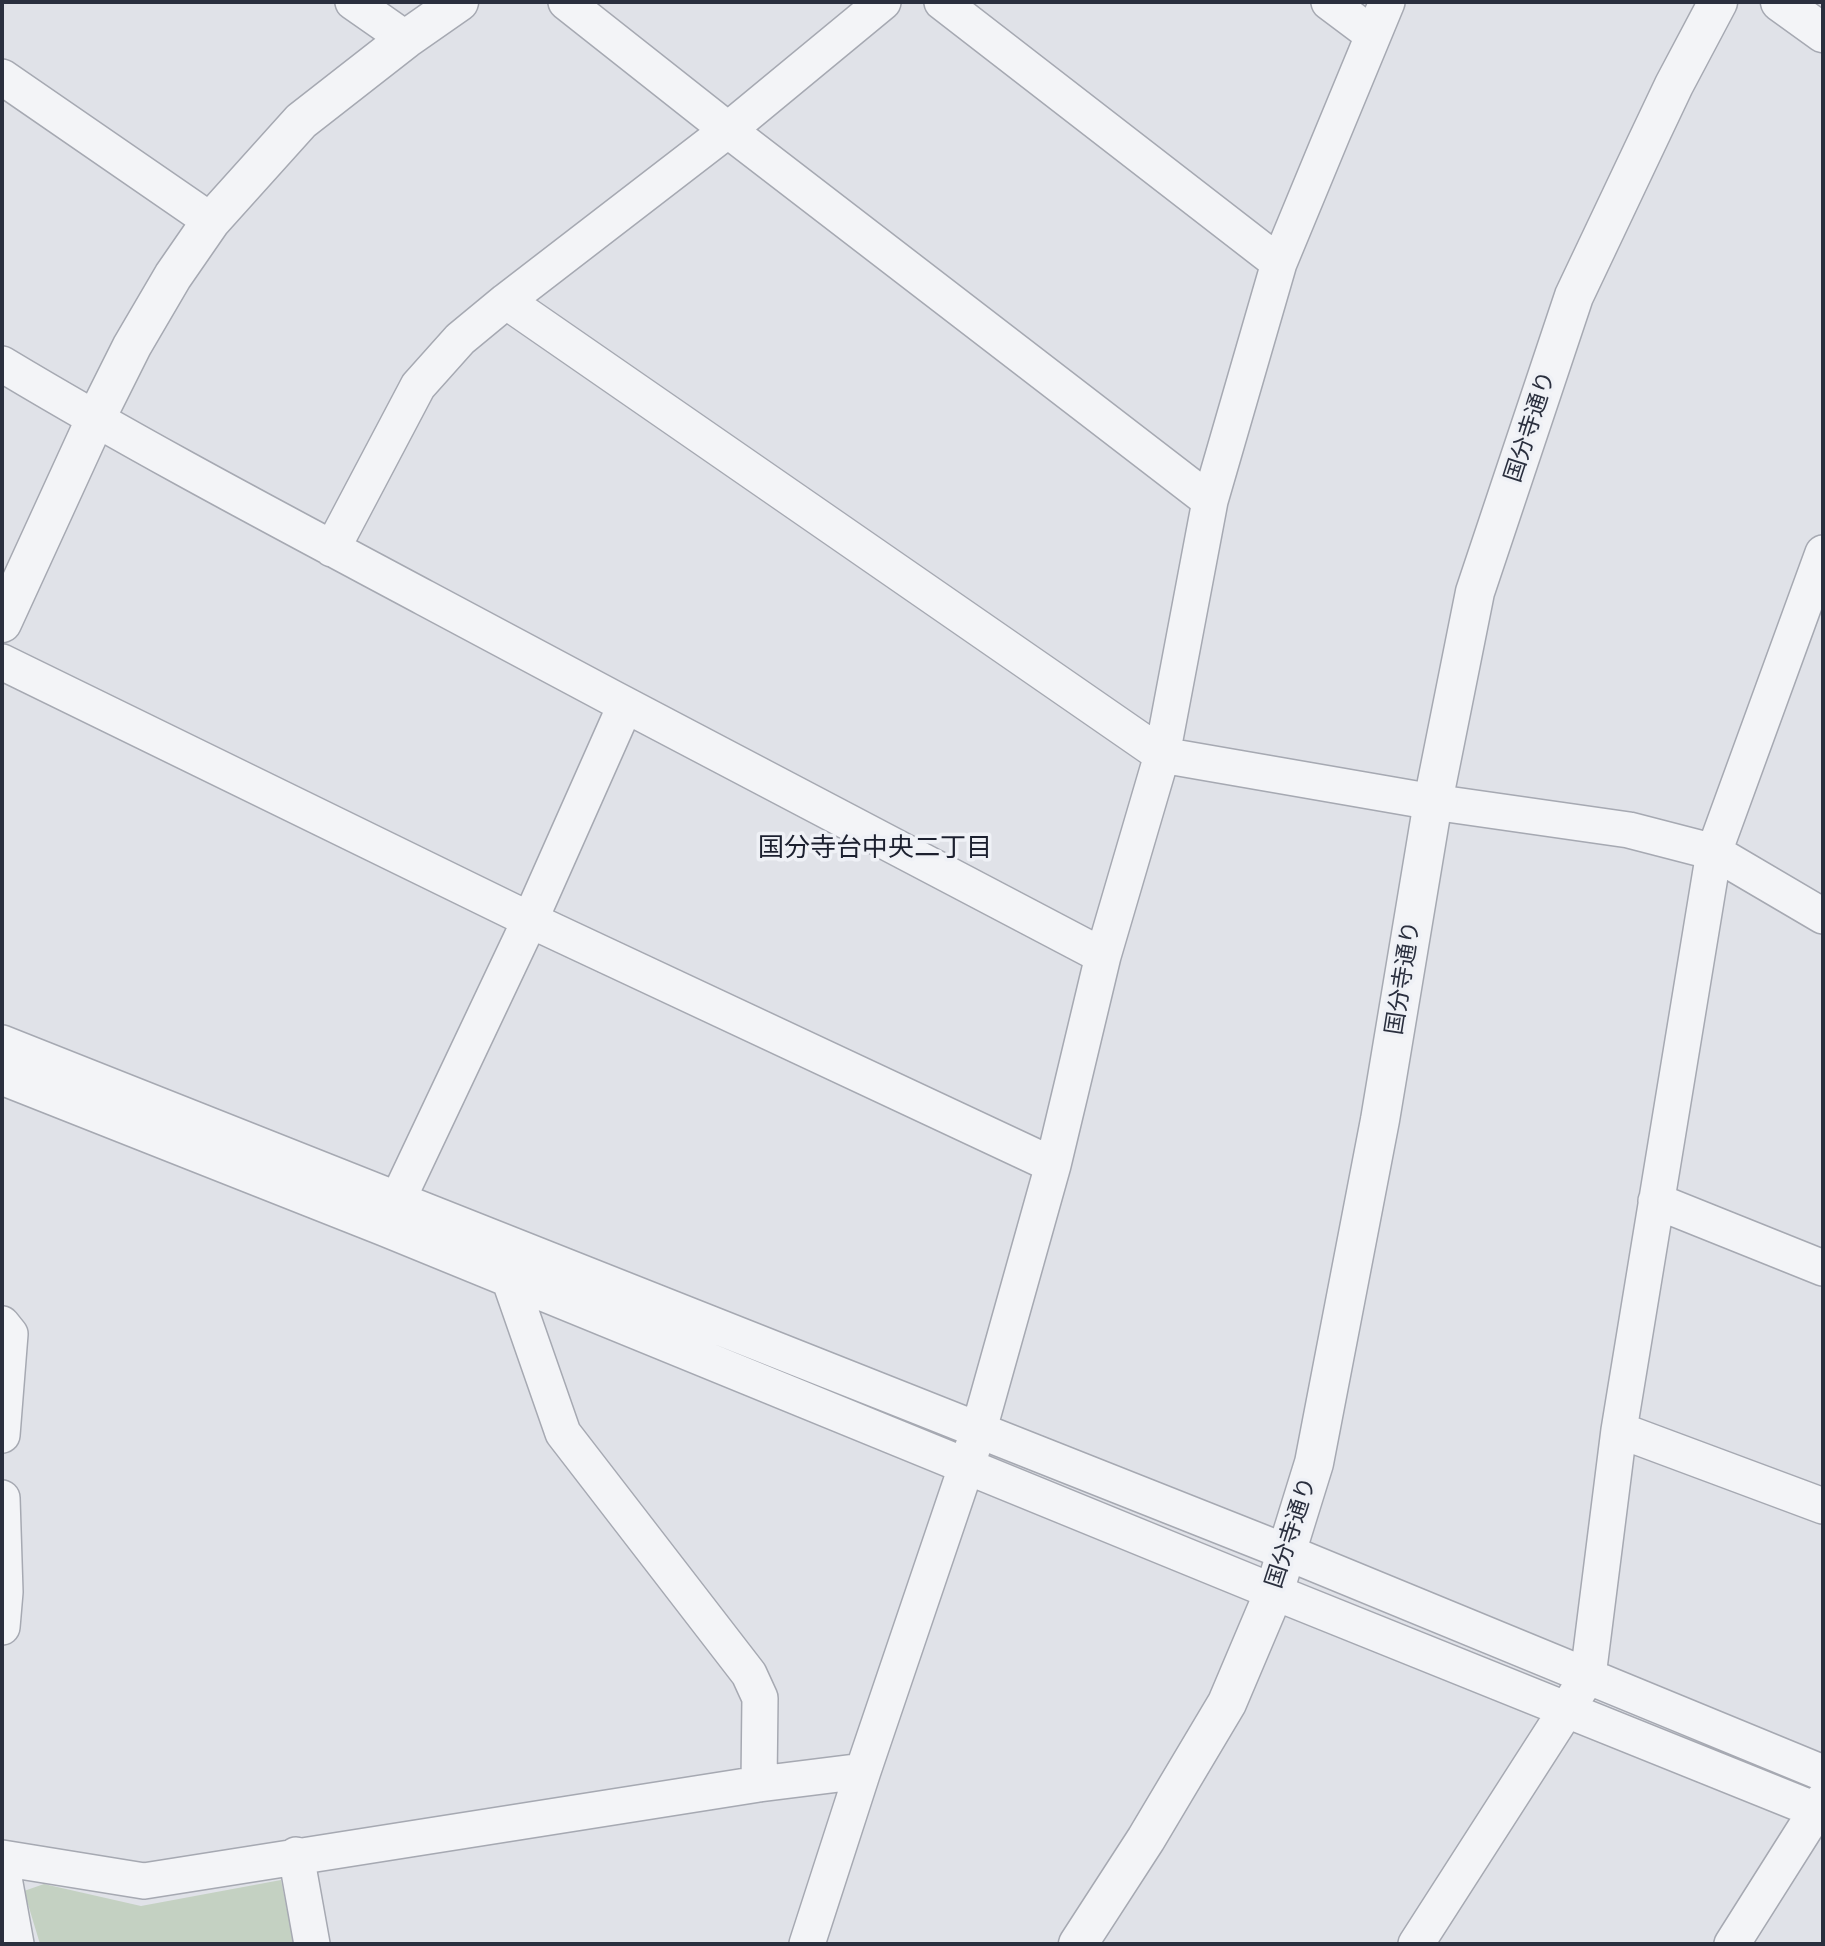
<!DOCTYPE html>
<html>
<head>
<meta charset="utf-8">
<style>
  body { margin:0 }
  #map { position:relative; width:1825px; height:1946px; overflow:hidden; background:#e0e2e8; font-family:"Archivo Narrow",sans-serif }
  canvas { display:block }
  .frame { position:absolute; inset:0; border:4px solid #2a2f3e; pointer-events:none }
</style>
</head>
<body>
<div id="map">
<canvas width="1825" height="1946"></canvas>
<div class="frame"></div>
</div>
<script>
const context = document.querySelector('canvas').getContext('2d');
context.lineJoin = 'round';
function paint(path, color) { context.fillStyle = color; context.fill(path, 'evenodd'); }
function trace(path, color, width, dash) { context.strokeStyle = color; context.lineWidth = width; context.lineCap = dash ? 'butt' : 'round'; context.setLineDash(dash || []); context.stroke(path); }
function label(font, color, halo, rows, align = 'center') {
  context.font = font + ' "Archivo Narrow","Noto Sans JP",sans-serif'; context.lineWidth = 7; context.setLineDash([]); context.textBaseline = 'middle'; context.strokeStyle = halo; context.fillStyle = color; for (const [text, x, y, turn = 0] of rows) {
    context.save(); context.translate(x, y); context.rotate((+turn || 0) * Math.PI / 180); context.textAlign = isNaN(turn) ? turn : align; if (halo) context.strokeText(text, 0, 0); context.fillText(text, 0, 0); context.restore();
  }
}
const green = new Path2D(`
  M281,1880L294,1944H40L24,1891L44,1884L141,1906Z`);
const minor = new Path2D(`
  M353,2L406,39
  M566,2L728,130L1210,501
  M942,2L1279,263
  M1329,2L1373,35
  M2,77L211,221
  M506,301L1162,755L1433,802L1629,830L1714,852L1823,916
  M2,364C140,447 283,522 425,598C650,719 876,837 1103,956
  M332,549L418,386L460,339L506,301L728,130L883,2
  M2,662L530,920L1053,1165
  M2,1043L1286,1552L1823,1773
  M2,1077L384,1228L1274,1592L1823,1813
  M1656,1201L1823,1268
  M389,1218L530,920L625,706
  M510,1281L563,1433L749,1674L760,1698L759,1784
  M2,1324L10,1334L2,1435
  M1619,1430L1823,1506
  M2,1498L5,1592L2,1627
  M296,1855L312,1944
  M2,1858L144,1881L759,1784L863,1771
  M2,1867L16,1944
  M807,1944L863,1771L979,1429L1053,1165L1103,956L1162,755L1210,501L1279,263L1387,2
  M1416,1944L1588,1676L1619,1430L1714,852L1823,553
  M1732,1944L1823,1800`);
const tertiary = new Path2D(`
  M1780,2L1823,33
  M2,623L95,420L132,346L173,276L211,221L301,121L406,39L459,2
  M1078,1944L1146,1839L1227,1703L1274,1592L1314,1463L1380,1120L1433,802L1475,592L1574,296L1674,85L1718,2`);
const streetNames = [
  ["国分寺通り",1531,427,-72],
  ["国分寺通り",1404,978,-81],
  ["国分寺通り",1292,1533,-72]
];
const quarterNames = [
  ["国分寺台中央二丁目",875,849]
];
paint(green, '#c4d1c2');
trace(minor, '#a6a9b2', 38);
trace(tertiary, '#a6a9b2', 41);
trace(minor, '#f3f4f7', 35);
trace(tertiary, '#f3f4f7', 38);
label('23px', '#2a2f3e', '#eff1f6', streetNames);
label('26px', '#1c202f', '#eff1f6', quarterNames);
</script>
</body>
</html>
